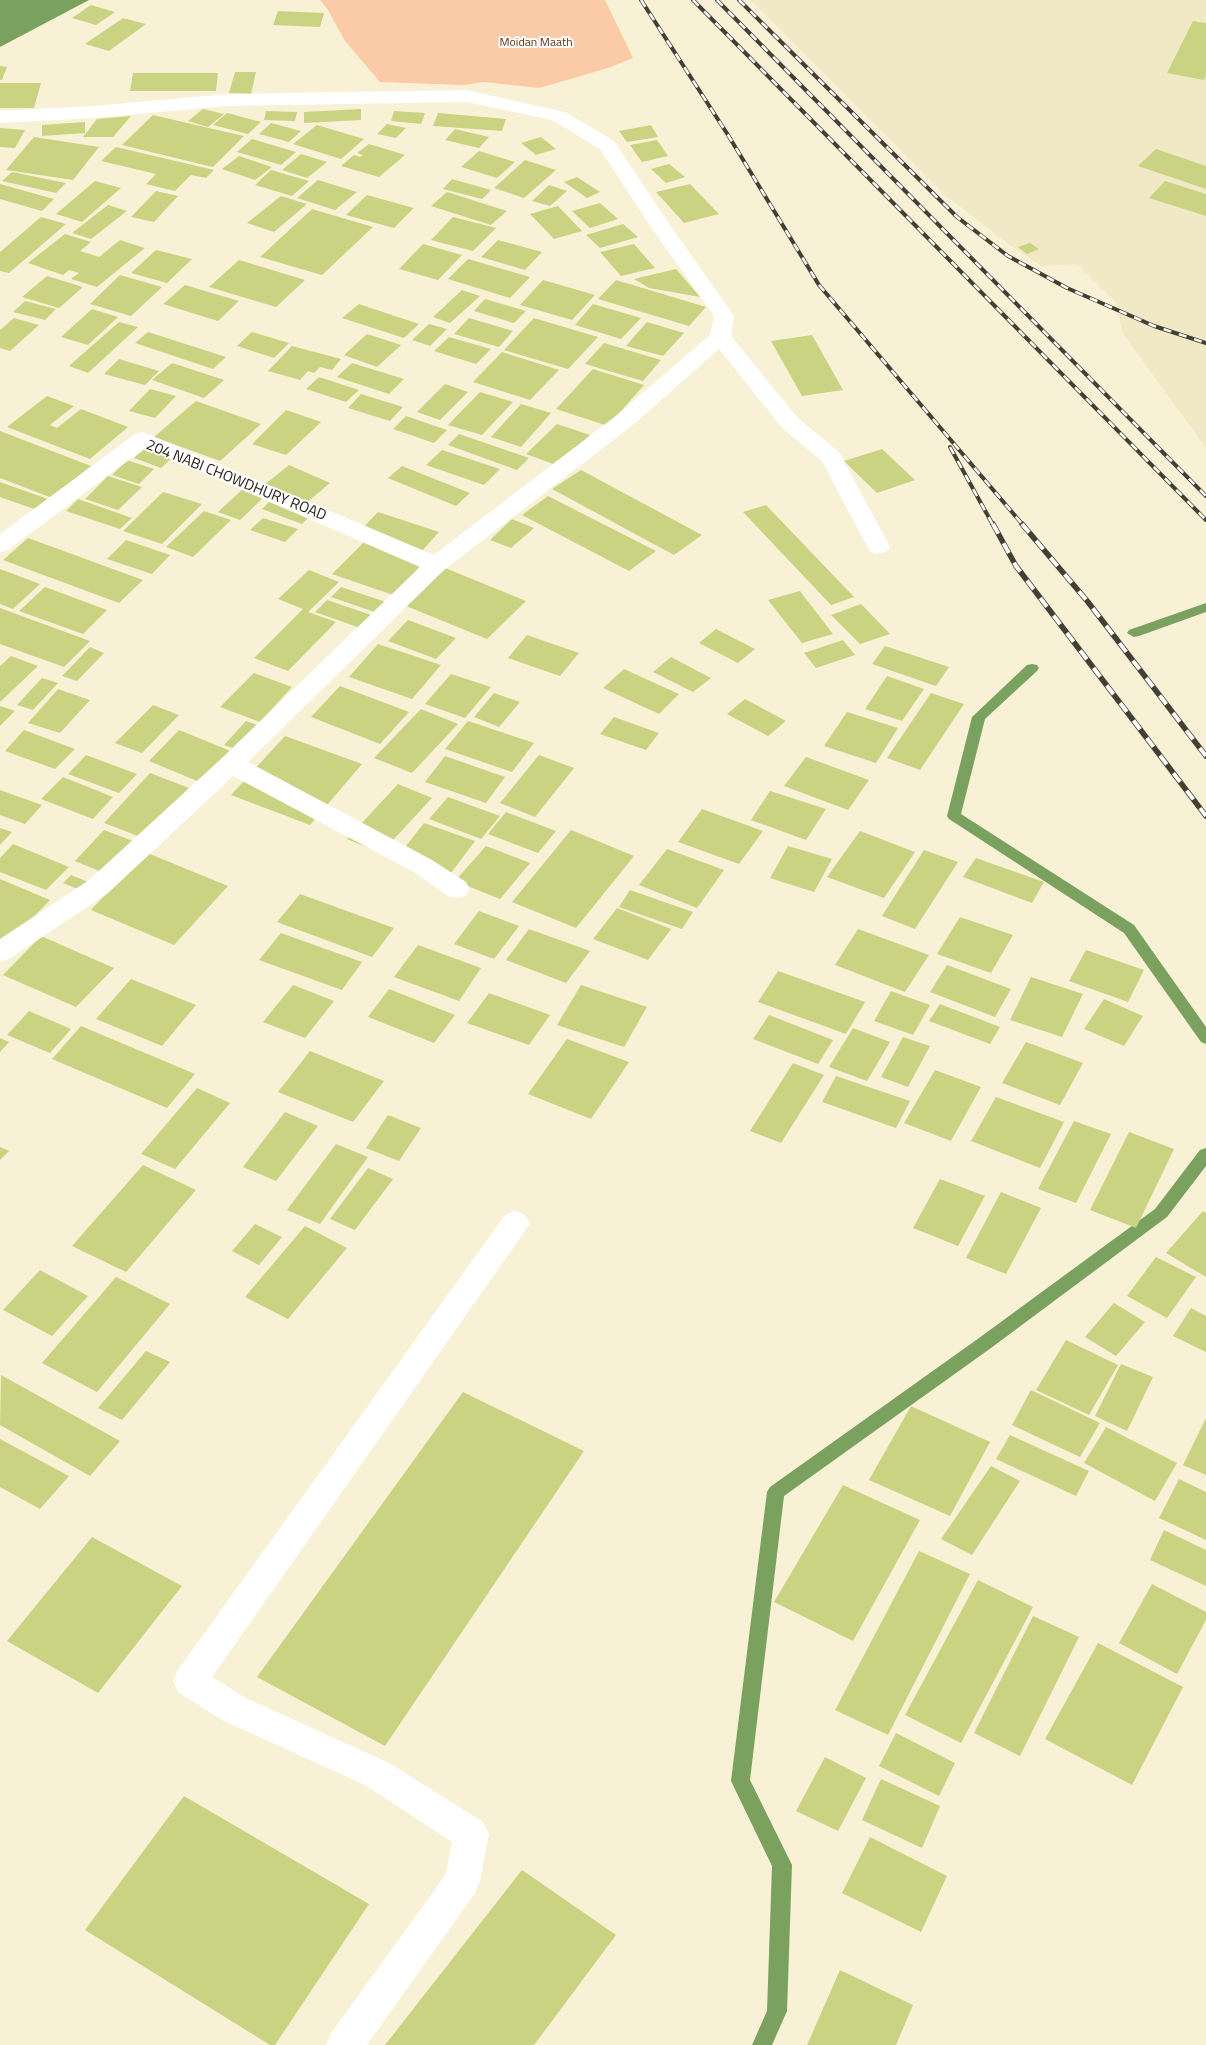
<!DOCTYPE html>
<html>
<head>
<meta charset="utf-8">
<style>
  body { margin:0 }
  canvas { display:block; background:#f8f1d6 }
</style>
</head>
<body>
<canvas width="1206" height="2045"></canvas>
<script>
const context = document.querySelector('canvas').getContext('2d');
context.lineJoin = 'round';
function paint(path, color) { context.fillStyle = color; context.fill(path, 'evenodd'); }
function trace(path, color, width, dash) { context.strokeStyle = color; context.lineWidth = width; context.lineCap = dash ? 'butt' : 'round'; context.setLineDash(dash || []); context.stroke(path); }
function label(font, color, halo, rows, align = 'center') {
  context.font = font + ' "Titillium Web",sans-serif'; context.lineWidth = 4; context.setLineDash([]); context.textBaseline = 'middle'; context.strokeStyle = halo; context.fillStyle = color; for (const [text, x, y, turn = 0] of rows) {
    context.save(); context.translate(x, y); context.rotate((+turn || 0) * Math.PI / 180); context.textAlign = isNaN(turn) ? turn : align; if (halo) context.strokeText(text, 0, 0); context.fillText(text, 0, 0); context.restore();
  }
}
const built = new Path2D(`
  M751,0H1206V448L1123,334L1115,301L1077,264L1041,266L1008,244L944,194Z`);
const green = new Path2D(`
  M320,0H605L633,58L608,68L539,88L484,82L463,85L380,82L345,41L328,10Z`);
const water = new Path2D(`
  M0,0H89L0,47Z`);
const stream = new Path2D(`
  M1206,603V612L1139,636L1134,637L1127,633L1129,630Z
  M1032,664L1037,665L1039,668L1037,671L985,719L961,814L1134,925L1206,1027V1044L1201,1042L1124,933L949,819L947,816L972,717L1027,665Z
  M1206,1148V1166L1167,1217L991,1348L784,1496L750,1780L792,1865L787,2011L772,2045H752L767,2011L772,1866L731,1781L767,1492L770,1487L979,1338L1155,1209L1200,1150Z`);
const building = new Path2D(`
  M91,5L115,12L96,25L72,18Z
  M278,11L324,13L320,27L273,25Z
  M123,18L146,24L109,51L85,44Z
  M1193,21L1206,23V76L1204,80L1167,73Z
  M0,66L7,67L2,80H0Z
  M235,72H256L251,94L229,93Z
  M133,73H218L216,91H130Z
  M0,83H41L34,108H0Z
  M203,109L224,114L208,127L188,121Z
  M361,109V120L304,123V112Z
  M266,111L297,112L295,121L264,120Z
  M394,111L425,113L421,124L391,121Z
  M227,113L261,122L248,134L213,125Z
  M438,113L506,119L502,131L433,126Z
  M153,115L213,129L244,136L213,167L122,145Z
  M131,116L113,137H83L97,119Z
  M85,122V133L42,136V125Z
  M271,123L301,131L289,142L259,134Z
  M387,124L406,128L396,138L377,134Z
  M317,125L364,139L341,159L293,144Z
  M651,125L658,137L627,142L619,131Z
  M0,128L25,130L15,148L0,147Z
  M455,129L489,137L479,148L445,140Z
  M34,137L99,147L73,180L6,170Z
  M541,137L556,149L536,155L521,143Z
  M252,139L296,152L281,165L237,152Z
  M657,140L668,156L642,162L630,145Z
  M369,144L402,154L405,155L379,177L341,166L354,155L360,157L363,155L357,153Z
  M116,147L214,170L206,178L191,175L175,191L146,184L156,174L101,161Z
  M1156,149L1206,166V189L1138,166Z
  M479,151L515,162L497,178L461,167Z
  M301,154L327,162L307,178L282,170Z
  M239,156L272,167L255,180L222,169Z
  M525,160L556,170L524,198L494,188Z
  M669,164L685,177L666,183L651,169Z
  M271,170L309,181L292,196L255,185Z
  M12,172L66,183L56,193L2,181Z
  M577,177L600,192L587,198L564,182Z
  M452,179L491,190L482,199L443,189Z
  M318,180L357,192L335,210L297,198Z
  M95,181L121,188L82,222L56,214Z
  M1165,181L1206,194V216L1149,198Z
  M0,184L54,199L42,211L0,199Z
  M690,184L719,214L684,223L656,192Z
  M549,185L567,191L550,206L532,201Z
  M156,191L178,196L154,222L131,217Z
  M447,192L507,211L491,225L431,206Z
  M367,195L414,208L394,228L346,215Z
  M281,196L307,204L274,232L247,223Z
  M600,203L618,219L590,228L572,211Z
  M108,205L127,211L91,239L72,233Z
  M558,206L582,231L554,239L530,214Z
  M312,209L373,227L322,275L260,257Z
  M41,217L66,224L9,273L0,271V252Z
  M453,217L496,228L473,251L431,240Z
  M623,224L638,237L600,248L586,235Z
  M65,234L91,242L80,251L99,257L120,240L145,248L97,287L71,279L79,273L69,270L63,275L28,263Z
  M498,240L542,252L525,270L481,257Z
  M1030,243L1039,249L1027,254L1018,247Z
  M423,244L462,255L438,280L399,269Z
  M634,244L655,268L621,276L600,252Z
  M156,250L192,259L167,283L131,273Z
  M468,259L530,277L510,298L448,279Z
  M239,260L305,280L276,307L209,287Z
  M676,269L700,297L649,288L634,279Z
  M120,275L162,287L131,316L90,304Z
  M47,276L83,287L59,308L22,297Z
  M543,280L595,295L572,320L520,305Z
  M616,280L706,307L689,326L598,299Z
  M185,285L239,301L218,321L163,304Z
  M462,290L480,296L450,323L433,317Z
  M485,299L526,311L514,323L474,311Z
  M25,301L56,309L45,320L13,312Z
  M359,304L419,324L404,338L342,318Z
  M593,304L641,318L621,339L575,325Z
  M92,309L118,317L88,345L61,337Z
  M14,318L39,325L10,351L0,348V330Z
  M469,318L513,331L499,347L454,334Z
  M534,318L598,337L568,369L504,350Z
  M119,322L138,327L88,373L69,366Z
  M647,322L684,333L663,356L626,346Z
  M429,324L447,329L430,346L412,340Z
  M148,332L226,357L213,369L135,343Z
  M252,332L289,343L274,358L237,346Z
  M367,334L401,345L377,367L344,355Z
  M812,335L843,390L802,396L771,341Z
  M449,337L491,349L476,364L434,351Z
  M604,343L661,360L643,381L585,364Z
  M292,346L341,359L332,370L320,367L314,373L308,371L300,380L268,371Z
  M502,352L559,370L530,400L473,382Z
  M119,359L159,371L145,385L104,374Z
  M172,363L224,380L204,398L152,380Z
  M352,363L404,379L389,394L337,377Z
  M593,369L644,385L608,426L556,409Z
  M319,377L359,390L346,402L306,389Z
  M445,384L468,392L440,420L417,412Z
  M150,389L176,396L155,418L129,411Z
  M480,392L513,402L482,435L448,425Z
  M361,394L403,407L390,421L348,408Z
  M47,396L74,406L50,425L57,428L81,409L128,427L90,459L7,427Z
  M196,401L261,424L220,461L154,437Z
  M521,404L551,413L521,447L491,437Z
  M286,410L321,422L286,455L252,444Z
  M406,416L447,430L434,443L393,429Z
  M557,424L590,435L559,466L526,454Z
  M0,431L91,466L52,498L0,478Z
  M459,434L529,458L517,470L448,445Z
  M148,446L174,456L161,468L134,458Z
  M882,449L915,480L877,493L844,461Z
  M442,450L500,469L484,485L426,465Z
  M127,460L154,469L139,484L112,475Z
  M289,465L330,483L305,504L263,486Z
  M402,466L470,493L456,506L388,478Z
  M581,470L702,535L674,555L552,489Z
  M108,476L142,487L118,510L85,499Z
  M0,482L48,499L37,510L0,497Z
  M244,488L265,496L240,520L218,512Z
  M163,492L202,504L162,544L123,531Z
  M548,496L656,551L629,571L522,515Z
  M78,499L132,518L120,529L66,511Z
  M269,502L310,516L302,524L262,509Z
  M766,505L854,597L831,605L743,512Z
  M204,511L231,520L193,557L166,547Z
  M378,512L439,532L421,552L360,531Z
  M263,518L298,529L285,542L250,530Z
  M512,519L534,528L511,548L490,540Z
  M28,538L143,580L119,603L3,560Z
  M126,540L170,555L152,574L107,559Z
  M364,542L424,562L393,595L332,574Z
  M445,568L526,601L487,639L406,606Z
  M0,569L40,584L13,609L0,604Z
  M309,570L339,582L308,612L336,622L288,671L254,658L303,609L278,599Z
  M45,587L107,610L83,634L19,611Z
  M341,587L392,604L383,615L331,597Z
  M800,591L833,634L802,643L768,600Z
  M327,600L377,617L366,630L315,612Z
  M861,604L890,634L860,644L831,615Z
  M0,608L90,641L64,667L0,644Z
  M408,620L456,638L436,659L388,641Z
  M716,629L755,649L738,663L699,643Z
  M527,635L579,653L560,676L508,658Z
  M843,640L855,655L816,668L804,653Z
  M378,644L441,665L412,699L349,677Z
  M885,646L949,667L936,686L872,664Z
  M90,647L104,653L77,681L62,676Z
  M11,656L38,666L0,702V666Z
  M671,657L711,678L693,692L653,672Z
  M624,669L679,694L659,714L603,688Z
  M254,673L292,687L260,722L220,707Z
  M451,674L491,687L465,718L425,704Z
  M887,676L924,689L902,721L865,709Z
  M42,678L58,683L33,710L17,705Z
  M340,686L409,712L380,744L311,717Z
  M58,689L90,700L60,733L28,723Z
  M494,693L520,702L499,727L474,717Z
  M931,693L964,704L920,770L887,758Z
  M745,699L786,721L768,736L727,714Z
  M153,705L179,715L142,753L115,743Z
  M0,706L15,711L0,726Z
  M421,709L458,724L412,773L374,758Z
  M847,712L898,728L876,763L824,746Z
  M614,717L659,733L646,750L600,734Z
  M246,721L263,727L241,751L224,745Z
  M468,721L534,743L512,772L445,749Z
  M24,730L75,749L55,769L5,751Z
  M179,730L233,752L202,783L149,761Z
  M285,736L362,764L310,825L231,795Z
  M86,755L137,774L119,793L68,774Z
  M539,755L574,768L535,817L500,803Z
  M445,756L505,777L486,803L425,782Z
  M806,757L869,780L848,810L784,786Z
  M150,773L189,788L143,838L104,823Z
  M63,777L113,797L93,819L41,799Z
  M398,784L432,798L381,853L347,839Z
  M0,790L42,805L25,824L0,815Z
  M770,791L826,809L806,840L751,820Z
  M448,797L500,816L481,839L429,819Z
  M702,809L763,831L739,864L678,842Z
  M506,812L556,831L538,853L488,834Z
  M424,823L475,841L451,873L399,855Z
  M0,828L12,832L0,845Z
  M104,830L133,841L104,873L75,861Z
  M571,830L634,856L576,928L512,902Z
  M860,831L915,852L884,898L827,877Z
  M13,844L69,867L46,890L0,872V858Z
  M486,846L530,863L500,899L455,881Z
  M788,846L832,859L814,892L770,878Z
  M667,849L724,870L697,908L639,885Z
  M924,850L958,862L915,929L882,916Z
  M145,852L228,886L174,945L91,910Z
  M976,858L1044,882L1032,903L963,877Z
  M71,875L93,884L85,892L63,883Z
  M0,879L50,900L6,946L0,944Z
  M630,890L693,912L682,929L619,907Z
  M300,894L394,928L372,957L277,922Z
  M617,908L671,929L648,960L593,939Z
  M479,911L519,926L494,959L454,944Z
  M960,917L1013,935L991,973L937,954Z
  M529,929L590,951L566,983L506,960Z
  M858,929L929,955L905,992L835,965Z
  M281,933L362,962L342,990L259,960Z
  M41,936L114,968L76,1007L3,975Z
  M418,945L481,968L459,1001L394,977Z
  M1086,950L1144,970L1128,1002L1069,981Z
  M947,965L1011,989L995,1017L930,992Z
  M778,971L865,1002L846,1034L758,1002Z
  M1031,977L1083,994L1062,1037L1010,1020Z
  M131,979L196,1005L162,1046L96,1019Z
  M293,985L334,1001L305,1038L263,1022Z
  M581,985L647,1007L624,1047L557,1025Z
  M389,989L455,1015L434,1043L368,1017Z
  M891,991L930,1005L913,1035L874,1021Z
  M489,993L550,1015L529,1045L467,1023Z
  M1104,999L1143,1016L1124,1046L1084,1029Z
  M940,1004L1000,1027L990,1044L929,1021Z
  M29,1011L71,1029L50,1053L7,1035Z
  M769,1015L833,1040L818,1064L753,1039Z
  M81,1026L195,1074L167,1108L52,1059Z
  M853,1028L890,1042L867,1081L829,1067Z
  M903,1037L930,1046L908,1087L881,1077Z
  M0,1038L9,1042L0,1052Z
  M567,1039L629,1062L591,1119L528,1094Z
  M1026,1042L1083,1063L1060,1105L1002,1083Z
  M310,1051L384,1081L353,1122L278,1092Z
  M793,1063L824,1075L781,1143L750,1131Z
  M935,1070L981,1087L951,1141L904,1123Z
  M836,1076L910,1101L896,1128L822,1102Z
  M197,1088L230,1103L175,1169L141,1154Z
  M996,1097L1064,1122L1040,1168L971,1141Z
  M285,1112L318,1126L276,1181L243,1167Z
  M388,1115L421,1128L399,1161L366,1148Z
  M1074,1121L1111,1134L1076,1203L1038,1189Z
  M1129,1132L1174,1149L1136,1228L1090,1210Z
  M336,1144L368,1157L320,1224L287,1210Z
  M0,1147L9,1151L0,1160Z
  M143,1165L196,1190L126,1272L72,1246Z
  M368,1168L393,1179L355,1230L330,1219Z
  M940,1179L985,1196L958,1246L913,1228Z
  M1001,1192L1041,1208L1006,1274L966,1258Z
  M1203,1211L1206,1213V1277L1166,1253Z
  M255,1224L282,1237L259,1265L232,1251Z
  M305,1226L347,1248L288,1319L245,1297Z
  M1156,1257L1196,1277L1167,1318L1127,1296Z
  M40,1270L88,1296L52,1336L3,1310Z
  M116,1277L170,1304L97,1392L42,1363Z
  M1114,1303L1145,1322L1116,1356L1085,1337Z
  M1191,1308L1206,1316V1352L1173,1336Z
  M1066,1340L1118,1365L1089,1415L1036,1390Z
  M146,1351L170,1362L122,1420L98,1408Z
  M1121,1364L1153,1377L1127,1431L1095,1416Z
  M1,1375L120,1441L90,1476L0,1425Z
  M1031,1390L1100,1423L1080,1457L1012,1425Z
  M463,1392L584,1451L385,1746L257,1677Z
  M911,1406L990,1442L950,1516L869,1480Z
  M1206,1418V1475L1183,1465Z
  M1106,1427L1177,1463L1155,1501L1084,1463Z
  M1010,1435L1089,1471L1076,1496L996,1459Z
  M0,1439L69,1476L40,1509L0,1487Z
  M991,1466L1020,1481L972,1555L941,1539Z
  M1179,1479L1206,1492V1540L1159,1518Z
  M843,1485L920,1520L853,1641L774,1602Z
  M1164,1530L1206,1550V1586L1150,1560Z
  M92,1537L182,1586L98,1693L7,1641Z
  M919,1551L970,1574L888,1735L835,1710Z
  M978,1580L1033,1607L961,1743L905,1715Z
  M1152,1584L1206,1612V1620L1177,1674L1119,1643Z
  M1033,1616L1079,1637L1020,1756L974,1733Z
  M1098,1643L1183,1687L1132,1785L1045,1739Z
  M896,1733L955,1763L939,1796L879,1766Z
  M825,1757L866,1778L838,1831L796,1811Z
  M881,1779L940,1806L922,1848L862,1820Z
  M184,1796L369,1904L275,2045H270L85,1930Z
  M870,1837L947,1876L921,1932L842,1893Z
  M522,1870L616,1935L534,2045H385Z
  M840,1970L913,2005L896,2045H807Z`);
const minor = new Path2D(`
  M467,90L565,112L614,141L672,228L734,316L731,336L798,418L839,452L890,547L886,552L878,554L870,552L822,461L782,428L719,349L633,425L444,570L248,762L432,860L466,882L470,889L466,896L457,898L448,896L414,872L233,776L107,894L9,959L0,962V939L89,880L222,758L420,567L145,448L8,550L0,552V534L135,434L143,432L434,555L617,415L710,335L714,316L653,230L600,149L552,120L467,102L227,106L94,118L0,123V111L94,106L227,94Z
  M515,1211L525,1215L530,1223L525,1231L212,1677L246,1698L389,1763L483,1822L489,1834L480,1881L475,1893L367,2045H326L332,2032L446,1874L452,1842L365,1785L222,1720L178,1692L173,1681L178,1670L505,1215Z`);
const railFar1 = new Path2D(`
  M641,0L728,135L819,285L1023,525
  M693,0L1206,520
  M717,0L1206,496
  M739,0L957,217L1008,256L1067,288L1154,326L1206,343
  M950,447L993,525`);
const rail = new Path2D(`
  M993,524L1016,566L1206,816
  M1022,524L1088,602L1206,756`);
const farParknames = [
  ["Moidan Maath",536,43]
];
const streetNames = [
  ["204 NABI CHOWDHURY ROAD",236,481,22]
];
paint(built, '#f1e9c6');
paint(green, '#fbcaa6');
paint(water, '#7aa25e');
paint(stream, '#7aa25e');
paint(building, '#c9d382');
paint(minor, '#fff');
trace(railFar1, '#434033', 4);
trace(rail, '#434033', 5.5);
trace(railFar1, '#fefefe', 2.5, [8]);
trace(rail, '#fefefe', 4, [11]);
label('12px', '#61350e', '#fefefe', farParknames);
label('15px', '#242218', '#fefefe', streetNames);
</script>
</body>
</html>
